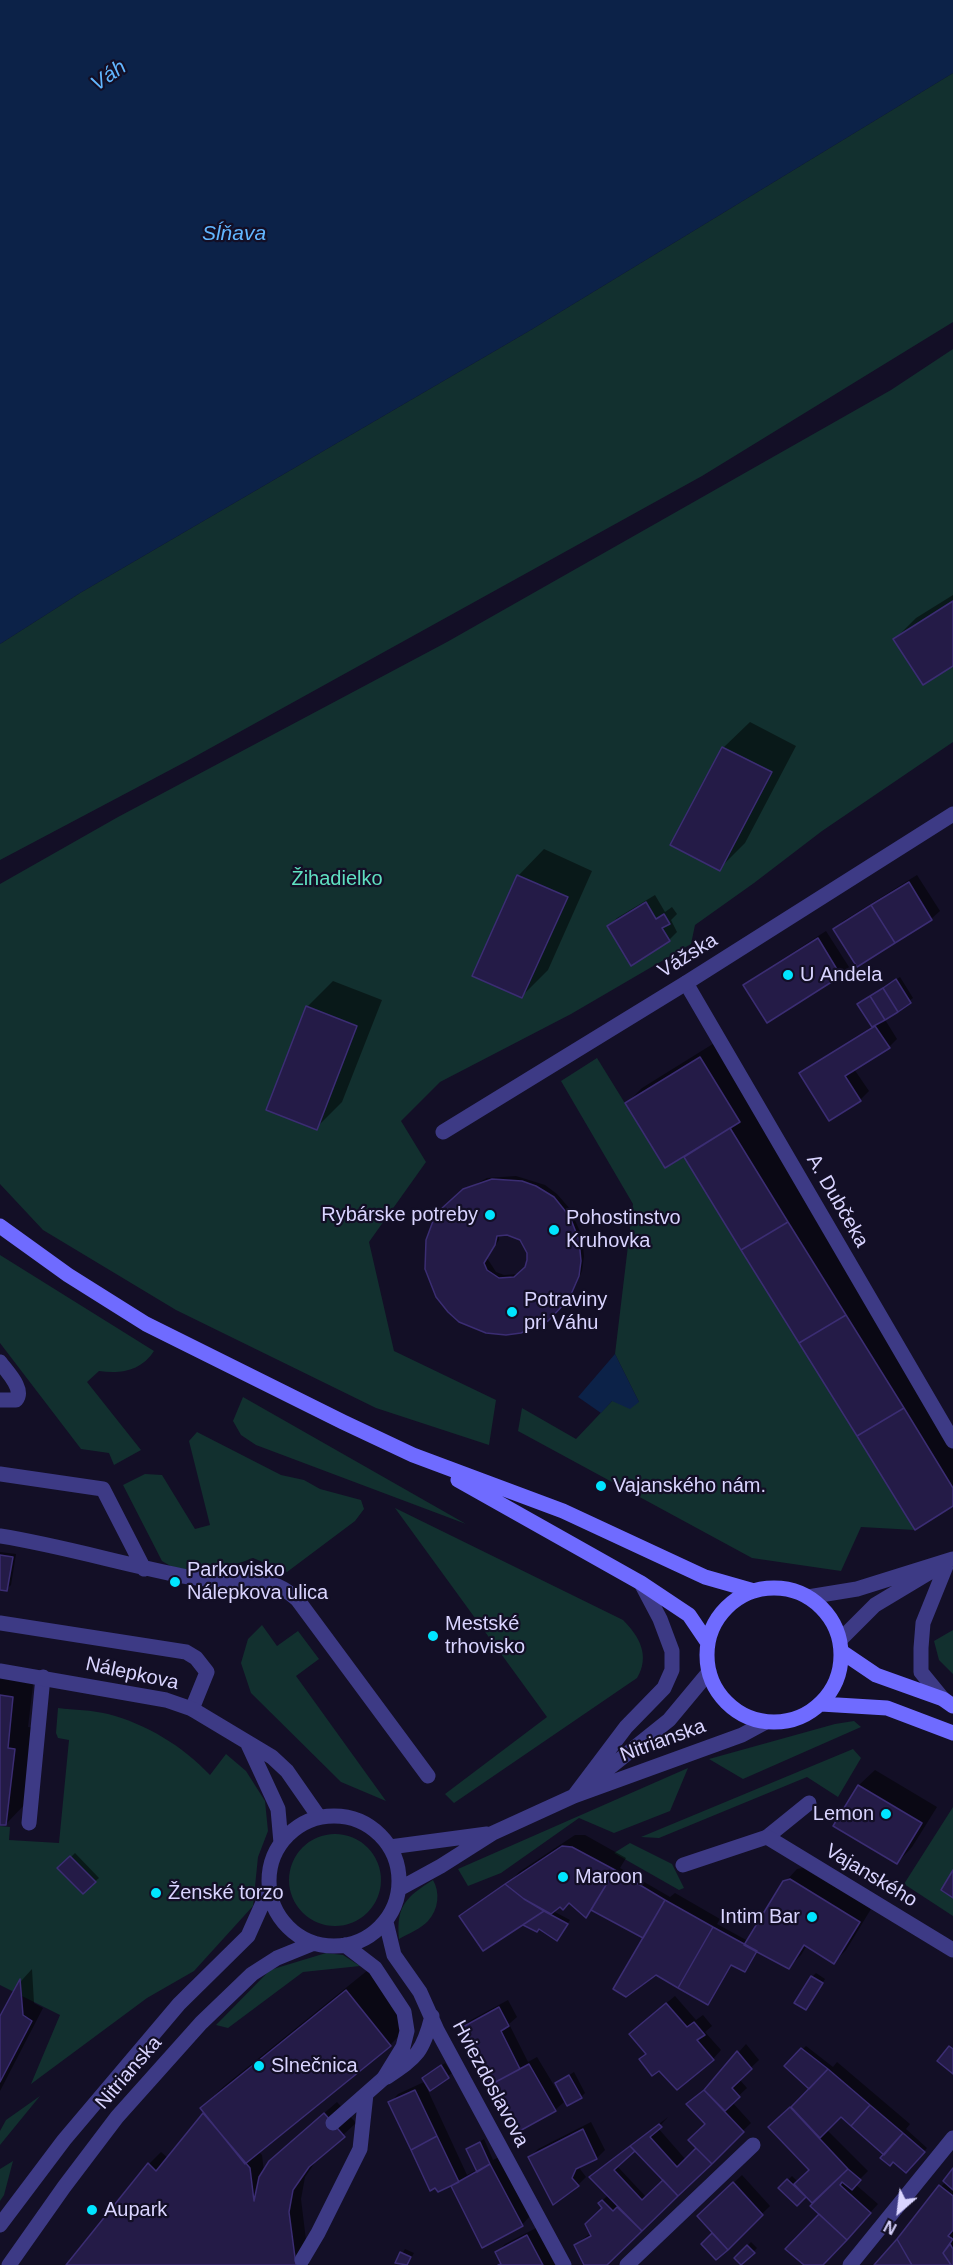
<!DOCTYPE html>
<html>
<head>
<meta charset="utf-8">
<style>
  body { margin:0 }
  #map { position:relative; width:953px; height:2265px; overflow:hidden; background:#130f26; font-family:Helvetica,sans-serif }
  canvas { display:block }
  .north { position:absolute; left:869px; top:2181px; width:60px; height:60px; -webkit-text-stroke:4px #130f26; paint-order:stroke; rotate:208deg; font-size:16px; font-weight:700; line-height:24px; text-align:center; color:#d9d4ff }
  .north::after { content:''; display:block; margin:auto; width:21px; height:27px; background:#d9d4ff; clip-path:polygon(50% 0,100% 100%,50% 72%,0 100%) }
</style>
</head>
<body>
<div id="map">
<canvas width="953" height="2265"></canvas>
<div class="north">N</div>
</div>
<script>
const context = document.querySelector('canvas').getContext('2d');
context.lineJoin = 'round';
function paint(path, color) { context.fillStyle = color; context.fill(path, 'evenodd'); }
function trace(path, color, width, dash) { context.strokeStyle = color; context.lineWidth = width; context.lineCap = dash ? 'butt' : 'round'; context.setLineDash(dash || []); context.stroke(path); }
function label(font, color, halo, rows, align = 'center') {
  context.font = font + ' Helvetica,sans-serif'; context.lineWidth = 4.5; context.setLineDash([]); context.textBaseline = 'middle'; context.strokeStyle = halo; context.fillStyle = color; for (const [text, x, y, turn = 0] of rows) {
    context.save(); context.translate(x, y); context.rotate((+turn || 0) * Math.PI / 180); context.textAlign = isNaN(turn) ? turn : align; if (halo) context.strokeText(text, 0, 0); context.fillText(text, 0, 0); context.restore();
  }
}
const green = new Path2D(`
  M953,73V322L702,476L187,761L0,860V644L80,593L529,331Z
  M953,349V742L822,831L754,883L695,925L691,944L571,1014L440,1082L401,1121L426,1162L369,1242L394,1351L496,1400L489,1445L376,1408L176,1310L43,1230L0,1184V884L118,817L447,642L891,390Z
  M597,1058L665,1168L684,1157L915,1530L861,1527L841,1571L752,1558L518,1431L522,1408L576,1439L612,1401L639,1402L615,1354L633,1204L561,1081Z
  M0,1255L154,1351C141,1371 121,1374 99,1371L87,1382L141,1450L114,1465L109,1453L81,1449L0,1343Z
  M243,1397L466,1524L256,1445L241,1435L233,1421Z
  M197,1432L281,1475L304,1480L320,1489L361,1500L364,1509L355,1521L287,1572L253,1558L210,1574L174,1568L162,1561L123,1485L145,1474L162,1475L195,1529L210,1525L189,1441Z
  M395,1508L623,1620C640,1637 650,1656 637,1678L454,1803L445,1794L547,1717Z
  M262,1625L277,1646L298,1631L319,1659L296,1676L386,1801L341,1782L251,1693L241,1663L248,1639Z
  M953,1630V1674L939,1660L934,1641Z
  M58,1708C74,1710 92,1710 108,1714C146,1724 183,1746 210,1775L226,1754L246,1771L265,1801L268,1831L258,1857L253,1906L194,1971L147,1998L31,2084L60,2015L0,1985V1826L10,1827L9,1840L59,1843L69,1740L58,1738L56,1733Z
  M854,1721L861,1727L743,1779L709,1759L835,1724Z
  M853,1749L861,1758L838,1797L807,1777L659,1838L641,1837Z
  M688,1768L670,1811L614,1833L579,1818L501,1873L468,1886L458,1869Z
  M953,1807V1916L904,1884Z
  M289 1880a46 46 0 1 1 92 0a46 46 0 1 1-92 0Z
  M630,1843L672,1864L684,1888L679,1890L614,1853Z
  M433,1880C440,1892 439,1909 428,1921C422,1928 408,1934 399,1939C396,1906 406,1897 433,1880Z
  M326,1953L343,1955L360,1966L303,1972L228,2028L216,2025L270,1970Z
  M40,2096L0,2145V2131L6,2120Z
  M13,2161L4,2195L0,2201V2169Z`);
const water = new Path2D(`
  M0,0H953V73L529,331L80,593L0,644Z
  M615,1354L639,1402L630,1409L612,1401L601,1413L578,1397Z`);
const shadow = new Path2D(`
  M953,595V665L895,639L916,618Z
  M750,722L796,746L745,843L719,869L672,844L724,747Z
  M544,849L592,871L548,970L522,996L518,876Z
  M917,875L940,911L931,919L857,965L835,929L843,921Z
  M655,895L665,912L672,907L677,914L671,920L677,932L669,940L608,927L617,918Z
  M826,931L849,967L841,975L745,986L753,978Z
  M900,977L913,998L884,1018L897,1039L889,1047L854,1069L869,1091L861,1099L829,1119L801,1074L809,1066L873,1026L859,1004Z
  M333,981L382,1000L342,1102L316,1128L307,1007Z
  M716,1042L953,1432V1505L685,1157L691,1152L627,1103L642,1088ZM731,1126L732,1129L708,1144V1140Z
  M516,1176L545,1185L557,1194L570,1209L582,1236L584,1256L582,1271L572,1293L547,1320L506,1334L461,1192L487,1178ZM499,1235H515L521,1239L529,1253L526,1268L519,1274L504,1275L496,1272L487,1258L499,1240Z
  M0,1552L16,1554L11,1585L7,1589L0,1588Z
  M0,1672L34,1676L28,1727L36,1728L27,1802L6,1824L0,1823Z
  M875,1770L937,1807L912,1847L897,1863L835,1825L859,1785Z
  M575,1835H585L626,1858L620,1868L670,1897L675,1893L720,1919L717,1924L748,1941L785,1882L797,1869L803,1868L871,1909L846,1950L834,1962L807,1945L801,1955L788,1968L758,1950L745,1970L732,1964L708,2003L645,1938L593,1909L586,1916L570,1902L553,1911L570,1920L557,1939L540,1927L537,1930L523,1923L511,1881L519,1872Z
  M75,1853L99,1878L83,1892L59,1869Z
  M32,1969L34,2003L43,2008L0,2091V2019L22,1980Z
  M368,1970L411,2024L390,2045L258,2151L262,2155L264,2172L270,2162L283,2149L337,2102L356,2123L318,2158L305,2177L301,2199L309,2265H68L149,2164L161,2152L168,2158L205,2113L202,2108L223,2087Z
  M816,1973L825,1979L809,2004L812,1977Z
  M675,1996L696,2020L703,2015L712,2026L705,2032L721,2050L713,2059L660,2069L647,2053L639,2026Z
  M508,2000L517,2017L509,2024L528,2062L537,2057L564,2102L555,2110L463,2028L471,2020Z
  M746,2044L759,2060L739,2079L747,2088L732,2102L751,2123L605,2265H586L575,2245L591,2233L604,2208L600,2203L608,2195L591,2177L668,2117L658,2128L686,2160L698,2148L707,2124L688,2104L710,2085ZM635,2149L665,2180L647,2198L617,2166Z
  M806,2046L833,2067L837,2062L910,2124L906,2129L927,2148L906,2171L841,2115L827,2130L868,2171L855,2184L878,2204L822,2265H806L822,2214L806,2195L797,2204L780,2188L792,2176L798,2182L811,2170L771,2127L811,2088L786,2066Z
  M445,2063L452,2073L431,2089L428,2075Z
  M574,2072L585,2093L581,2097L557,2083Z
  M424,2082L467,2175L478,2169L468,2149L484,2139L493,2160L499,2157L530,2216L522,2225L483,2246L451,2184L390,2103L398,2094Z
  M591,2122L605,2150L597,2158L581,2165L580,2169L586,2177L578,2185L530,2157L538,2149Z
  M953,2171V2265H876L946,2181Z
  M742,2175L770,2206L726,2249L703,2244L714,2233L699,2216Z
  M536,2228L555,2265H498L502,2261L497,2252L505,2244Z
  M751,2242L757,2248L742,2264L736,2258Z
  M405,2249L414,2253L407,2265L397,2262Z`);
const building = new Path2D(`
  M953,601V666L923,685L893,639Z
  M722,747L772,772L720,871L670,845Z
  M517,875L568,897L522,998L472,976Z
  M909,882L932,920L895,943L871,905Z
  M646,902L656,919L664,914L670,924L662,928L670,941L631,966L607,926Z
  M871,905L895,943L857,967L833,929Z
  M818,938L841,976L767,1023L743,985Z
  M896,979L911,1003L898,1012L883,988Z
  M883,988L898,1012L885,1020L870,996Z
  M870,996L885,1020L872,1027L857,1004Z
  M306,1006L357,1026L317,1130L266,1110Z
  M875,1026L890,1048L845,1076L861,1101L829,1121L799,1073Z
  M700,1057L740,1122L665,1168L625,1103Z
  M730,1128L788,1222L741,1250L684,1157Z
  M492,1179L522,1181L536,1186L554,1197L570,1217L579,1240L581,1261L579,1276L569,1299L548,1321L521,1333L506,1335L486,1333L459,1322L448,1312L436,1297L425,1269L426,1240L433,1221L441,1209L463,1189ZM507,1235L520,1240L527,1253V1260L525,1267L514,1277L499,1278L487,1270L484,1263L495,1245L497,1236Z
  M788,1222L846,1315L799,1343L741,1250Z
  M846,1315L904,1408L857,1436L799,1343Z
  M904,1408L953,1488V1506L915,1530L857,1436Z
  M0,1555L13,1557L7,1591L0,1590Z
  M0,1695L13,1697L8,1748L15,1749L6,1825H0Z
  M858,1785L922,1823L897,1864L833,1826Z
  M562,1846L572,1847L615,1870L586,1918L569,1903L563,1910L560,1907L551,1914L524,1899L505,1884Z
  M70,1856L96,1882L83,1894L57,1868Z
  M615,1870L665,1900L643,1938L591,1910Z
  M953,1870V1898L941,1890Z
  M790,1879L860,1922L834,1964L804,1945L789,1969L744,1945L783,1881Z
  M505,1884L524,1899L544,1911L483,1951L459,1916Z
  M665,1900L713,1927L678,1988L656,1975L626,1997L613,1989Z
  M544,1911L568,1924L557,1941L539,1929L537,1932L523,1925Z
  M713,1927L757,1951L745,1972L731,1965L708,2005L678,1988Z
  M811,1976L823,1983L806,2010L794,2003Z
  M20,1979L23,2015L32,2021L0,2082V2016Z
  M346,1990L391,2046L245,2164L200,2108Z
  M666,2003L687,2027L694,2022L705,2035L697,2040L714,2060L677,2090L659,2071L652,2076L639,2059L646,2054L629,2034Z
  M499,2007L509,2026L501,2031L520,2069L490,2085L461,2028Z
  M949,2046L953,2049V2074L937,2061Z
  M801,2048L828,2069L809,2089L784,2066Z
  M737,2051L752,2069L732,2088L740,2097L725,2111L704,2090Z
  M529,2064L556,2111L516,2133L490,2085Z
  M441,2065L449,2078L430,2091L422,2078Z
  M828,2069L870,2105L851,2126L841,2117L820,2138L791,2107Z
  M569,2075L582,2098L567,2106L555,2083Z
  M415,2090L437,2136L411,2150L388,2102Z
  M704,2090L744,2132L712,2164L688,2140L705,2124L686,2104Z
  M870,2105L903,2133L884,2155L851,2126Z
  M790,2107L848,2169L812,2203L794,2184L809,2170L768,2127Z
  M203,2113L250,2168L254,2201L259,2177L269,2161L324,2113L345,2137L309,2167L293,2190L289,2212L296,2265H66L148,2163L156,2171Z
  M659,2124L662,2127L650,2137L677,2167L696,2148L712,2164L678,2196L630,2146Z
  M583,2129L597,2159L576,2169L572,2178L579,2186L553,2205L528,2157Z
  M903,2133L925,2152L906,2173L893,2162L890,2166L880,2158Z
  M437,2136L459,2182L438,2192L435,2188L430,2191L411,2150Z
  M480,2142L490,2164L477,2172L466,2149Z
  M630,2146L635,2151L614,2170L642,2200L663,2180L678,2196L642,2231L589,2177Z
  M490,2164L523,2226L482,2248L451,2186Z
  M953,2168V2190L943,2181Z
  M848,2169L861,2180L852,2190L842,2182L840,2185L871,2213L847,2240L810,2206Z
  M787,2179L806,2197L797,2206L778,2188Z
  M733,2182L763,2215L728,2250L697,2216Z
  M939,2185L953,2196V2230L948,2236L953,2239L943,2253L951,2265H912L897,2239Z
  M602,2200L613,2211L617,2207L642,2231L607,2265H584L574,2245L591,2236L585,2224L602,2208L598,2203Z
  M819,2214L847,2240L823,2265H804L785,2249Z
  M712,2233L728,2250L716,2260L701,2244Z
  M527,2235L543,2265H498L501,2264L495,2252Z
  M897,2239L912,2265H874Z
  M950,2244L953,2249V2265H951L943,2253Z
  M747,2245L755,2253L741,2265L734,2258Z
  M400,2252L411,2257L407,2265L395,2263Z`);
const service = new Path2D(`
  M0,1362C7,1372 25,1389 16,1400H0
  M0,1474L103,1489L144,1569
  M0,1536C63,1546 125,1565 188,1577C215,1582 243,1577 270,1584C281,1586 288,1592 297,1599L428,1776
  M0,1623L186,1652L196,1658L207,1672L192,1709
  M29,1823L43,1677
  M683,1865L767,1837L809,1803
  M333,2123L384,2078
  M302,2260L318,2233L360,2149L366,2094`);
const pedestrian = new Path2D(`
  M686,983L953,1441`);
const minor = new Path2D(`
  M443,1132L686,983L953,814
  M808,1597L857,1589L953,1559
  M840,1640L875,1605L930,1572
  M0,1671L166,1700L192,1709L272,1757L287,1771L319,1817
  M943,1699L921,1672V1648L923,1623L948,1561
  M247,1742L278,1809L281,1843
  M593,1781L669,1720L709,1672
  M574,1796L626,1727L664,1688L672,1670V1651L660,1619L641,1583
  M269 1881a65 65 0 1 1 130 0a65 65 0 1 1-130 0Z
  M767,1837L953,1950
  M390,1847L487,1834
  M399,1889L441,1866L493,1833L574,1796L742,1735L766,1722
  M386,1922L394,1955L420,1992L437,2030L564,2265
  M345,1945L375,1968L404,2012L407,2031L403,2047L384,2078
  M387,2077C417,2057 423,2052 432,2016
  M0,2225L64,2140L179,2004L248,1936L269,1889
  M9,2265L64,2187L117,2117L201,2023L252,1974L277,1958L314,1943
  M627,2265L753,2145
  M850,2265L953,2138`);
const secondary = new Path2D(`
  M0,1226L68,1275L146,1324L343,1422L413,1455L563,1511L705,1577L754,1591
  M458,1480L641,1583L689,1615L708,1643
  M707 1655a67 67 0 1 1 134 0a67 67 0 1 1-134 0Z
  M842,1652L876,1675L943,1699L953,1706
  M821,1704L887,1708L953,1733`);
const markers = [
  [788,975,6,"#00e5ff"],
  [490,1215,6,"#00e5ff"],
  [554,1230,6,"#00e5ff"],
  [512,1312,6,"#00e5ff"],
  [601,1486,6,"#00e5ff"],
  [175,1582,6,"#00e5ff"],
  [433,1636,6,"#00e5ff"],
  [886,1814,6,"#00e5ff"],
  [563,1877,6,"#00e5ff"],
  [156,1893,6,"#00e5ff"],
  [812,1917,6,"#00e5ff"],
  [259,2066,6,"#00e5ff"],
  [92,2210,6,"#00e5ff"]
];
const parkNames = [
  ["Žihadielko",337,879]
];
const streetNames = [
  ["Vážska",688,956,-32],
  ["A. Dubčeka",837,1201,60],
  ["Nálepkova",132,1674,12],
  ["Nitrianska",663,1741,-20],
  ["Vajanského",871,1876,31],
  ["Nitrianska",129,2073,-49],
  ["Hviezdoslavova",490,2084,62]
];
const poiNames = [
  ["U Andela",800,975],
  ["Rybárske potreby",478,1215,"right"],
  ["Pohostinstvo",566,1218],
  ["Kruhovka",566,1241],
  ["Potraviny",524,1300],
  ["pri Váhu",524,1323],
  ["Vajanského nám.",613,1486],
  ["Parkovisko",187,1570],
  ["Nálepkova ulica",187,1593],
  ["Mestské",445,1624],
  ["trhovisko",445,1647],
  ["Lemon",874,1814,"right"],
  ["Maroon",575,1877],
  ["Ženské torzo",168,1893],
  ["Intim Bar",800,1917,"right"],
  ["Slnečnica",271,2066],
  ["Aupark",104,2210]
];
const waterNames = [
  ["Váh",109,76,-35],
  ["Sĺňava",234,234]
];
paint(green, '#12302f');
paint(water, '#0c2248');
paint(shadow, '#0007');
paint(building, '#241b47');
trace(building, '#3b2d73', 1.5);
trace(service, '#3d3a85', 15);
trace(pedestrian, '#3d3a85', 15);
trace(minor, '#3d3a85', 15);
trace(secondary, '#6f6bff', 15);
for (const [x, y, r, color] of markers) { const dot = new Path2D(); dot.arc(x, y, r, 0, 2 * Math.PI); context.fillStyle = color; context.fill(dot); trace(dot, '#130f26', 2); }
label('20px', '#5fe0c0', '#130f26', parkNames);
label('20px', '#d9d4ff', '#130f26', streetNames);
label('20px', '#d9d4ff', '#130f26', poiNames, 'left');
label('italic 21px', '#62b6ff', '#130f26', waterNames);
</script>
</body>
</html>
